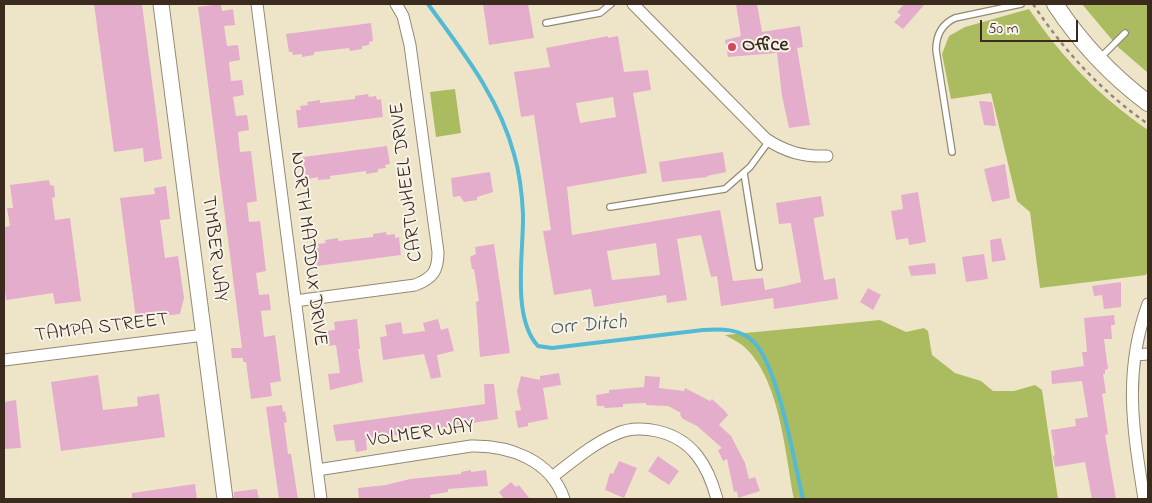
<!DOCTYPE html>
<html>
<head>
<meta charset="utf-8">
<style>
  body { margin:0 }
  #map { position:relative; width:1152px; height:503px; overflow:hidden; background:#eee5c9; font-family:"Indie Flower",sans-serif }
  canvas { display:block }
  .frame { position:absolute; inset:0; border:5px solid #3b2a1e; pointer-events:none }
  .scale { position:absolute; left:980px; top:20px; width:98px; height:22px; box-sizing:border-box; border:2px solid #3b2a1e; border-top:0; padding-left:6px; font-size:15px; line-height:18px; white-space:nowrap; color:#3b2a1e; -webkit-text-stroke:4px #f7f3e8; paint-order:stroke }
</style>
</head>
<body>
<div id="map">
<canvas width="1152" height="503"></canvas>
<div class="frame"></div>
<div class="scale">50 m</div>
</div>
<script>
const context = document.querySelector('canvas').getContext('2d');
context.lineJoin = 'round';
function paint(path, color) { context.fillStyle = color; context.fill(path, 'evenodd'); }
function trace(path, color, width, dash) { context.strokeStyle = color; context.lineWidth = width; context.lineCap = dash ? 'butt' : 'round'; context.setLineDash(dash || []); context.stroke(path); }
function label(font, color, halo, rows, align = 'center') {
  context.font = font + ' "Indie Flower",sans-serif'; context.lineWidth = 4; context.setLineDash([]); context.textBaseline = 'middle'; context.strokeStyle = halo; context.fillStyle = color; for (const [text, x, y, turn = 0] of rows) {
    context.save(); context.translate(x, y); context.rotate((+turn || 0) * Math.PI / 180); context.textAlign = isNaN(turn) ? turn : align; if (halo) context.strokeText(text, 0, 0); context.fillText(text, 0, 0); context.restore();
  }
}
const green = new Path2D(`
  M1082,4H1148V73L1118,47Z
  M1029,9C1062,58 1100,97 1148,130V270L1146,275L1040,288L1030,212L1017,201L991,93L951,99L942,54L949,36L965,27Z
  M455,89L461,133L436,137L430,92Z
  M880,320L906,332L924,328L928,331L932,355L955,373L981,381L993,391H1014L1035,385L1042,390L1058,499H794C785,453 780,376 742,345C737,341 730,338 725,335Z`);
const stream = new Path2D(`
  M428,4C462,51 499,97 514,154C520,174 522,193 523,214C524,251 511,317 538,346L552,348L703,330C721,329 740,328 754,342C779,369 794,461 803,499`);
const building = new Path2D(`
  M94,4H142L162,159L144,162L143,148L114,152Z
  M221,4L222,11L233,9L235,25L224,26L227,46L238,45L240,60L229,62L231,81L242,80L244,95L233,97L236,116L247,115L249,130L238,132L240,152L251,151L257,201L247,203L249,222L260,221L266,271L256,273L259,295L269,294L271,310L261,311L264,337L275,335L281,381L270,383L272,396L251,399L246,362H243V358H232L231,348H242L198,7Z
  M483,4H528L534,38L489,45Z
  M736,4H757L762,32L800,26L803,47L797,48L810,125L789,128L782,96L777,53L728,57L725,40L741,36Z
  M904,4H925L903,29L894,22L901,15L897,12Z
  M371,23L373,41L369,42V45L362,46V49L350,51L349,48L314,52V55L302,57V54L293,55L292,52H289L286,34Z
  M608,36V38L618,36L624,72L648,70L651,90L633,93L647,173L567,187L572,235L720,210L733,281L763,278L765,290L781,287L801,282L791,224L790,223L779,224L776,203L821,196L824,216L814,218V221L819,250L824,280L835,278L838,299L774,309L773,298L721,306L717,276L711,277L701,235L677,239L687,300L667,303L666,295L594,307L591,289L554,295L543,231L551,230L534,115L521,117L514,72L550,67L546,48ZM613,97L616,117L580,123L576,103ZM656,243L660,275L612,280L607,251Z
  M368,94L369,97L376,96L377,100L381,99L383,117L298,128L296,110H301L300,106L308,105L307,102L320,100V103L355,99V96Z
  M979,101L992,102L996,126L984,125Z
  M387,146L390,164L385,165L386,168L378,169V172L366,174V171L330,176V179L318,180V177L309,179V175H305L303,157Z
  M723,152L726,172L707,176V177L662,182L659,162Z
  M1005,164L1010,198L992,202L984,169Z
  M490,172L493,192L477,197V200L464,202L460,196L453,197L451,178Z
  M49,180L50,185L54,186L55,197L52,198L55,220L70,218L81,301L55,304L53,293L6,300L4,281V227L10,226L7,208H13L10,185Z
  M166,186L170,219L160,220L165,258L178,256L184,298L180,314L136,319L120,198L155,194L154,188Z
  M918,192L926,242L909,245L908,238L896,240L891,211L903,209L901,195Z
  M386,232L387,235L395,234V238L399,237L401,255L317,266L314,248H319L318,244L326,243L325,240L338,238V241L373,237V234Z
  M1001,238L1006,260L992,262L990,240Z
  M494,244L510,353L480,357L476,302L479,301L474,269H472L470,257L476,254L475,247Z
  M984,254L988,279L966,282L962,257Z
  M935,263L936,274L911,276L908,266Z
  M1121,282V307L1104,309L1102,295L1094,296L1092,286Z
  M868,288L881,295L873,310L860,302Z
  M1114,315L1115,325H1111L1112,339H1104L1108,369L1105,370V374H1103L1106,393L1102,394L1108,434L1105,435L1116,499H1092L1085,462L1055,467L1053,456L1055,455L1051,430L1076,426L1075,419L1088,417L1082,381L1052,384L1051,371L1084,366L1082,352H1087L1084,318Z
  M357,319L360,349H358L363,382L330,390L328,374L340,373L336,345L326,346L324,331L335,330L334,322Z
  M438,319L441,330L448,328L454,351L437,355L441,377L431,379L424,354L383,360L380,337L387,336L385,325L401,322L403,334L425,331L423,323Z
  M559,373L561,385L543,388L548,419L528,423V426L518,428L515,411L521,410L517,391L521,376L540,380V376Z
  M98,375L103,410L138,406L137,397L159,394L165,437L61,451L51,382Z
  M645,376L660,377L659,388L684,391L685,388L710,401L712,399L724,410L728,415L719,425L731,436L745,463L749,479L755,477L760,491L738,498L737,491L734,492L727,459L723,461L718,450L722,448L697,426L683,419L680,415L681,413L668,406L646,405V403L623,404V407L605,408L604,406H597L596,395L609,393V390L644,387Z
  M484,384H494L498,419L366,440L367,450L356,452L354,440L336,441L333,425L485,404Z
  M16,400L21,448L4,449V402Z
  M282,405L283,412L285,411L287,422L284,423L288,454H291L298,499H279L266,407Z
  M658,456L679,471L669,485L648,471Z
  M619,461L637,468L624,498L605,490L610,473L613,474Z
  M471,470V472L486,470L488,486L448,489V492L430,495L431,499H359L358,488L386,485L410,479L461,474V472Z
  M511,482L516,487L519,485L530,499H504L499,492Z
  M195,484L197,499H132V493Z
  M257,489L259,499H234V492Z`);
const path = new Path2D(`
  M1033,4C1064,51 1102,92 1148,124`);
const service = new Path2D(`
  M546,23L600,13L611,4
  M1100,58L1125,33
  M952,152L936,50C936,34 942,24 955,18L1021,4
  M744,173L759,267
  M610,207L725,189L750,167L769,141`);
const minor = new Path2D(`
  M257,4L321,499
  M633,4L766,139C786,152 803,157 827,156
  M295,301L415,285C433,278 438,271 438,252L410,45L403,16L396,4
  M1135,355L1148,354
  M4,360L204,335
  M317,470L471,446C509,445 551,460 564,499
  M552,477C572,462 592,444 616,434C629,428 643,428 657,431C693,439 708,466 717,499
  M1144,499C1133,430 1123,372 1148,304`);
const tertiary = new Path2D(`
  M161,4L225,499`);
const secondary = new Path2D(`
  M1055,4C1080,42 1112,76 1148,103`);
const markers = [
  [732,47,5,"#d1495b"]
];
const poiNames = [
  ["Office",742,47]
];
const streetNames = [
  ["CARTWHEEL DRIVE",408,182,-97],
  ["TIMBER WAY",213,249,83],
  ["NORTH MADDUX DRIVE",307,249,83],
  ["TAMPA STREET",102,329,-7],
  ["VOLMER WAY",421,435,-8]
];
const waterNames = [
  ["Orr Ditch",588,327,-5]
];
paint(green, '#abbc60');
trace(stream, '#54b9d3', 4);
paint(building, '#e5adcc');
trace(service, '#948874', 8);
trace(minor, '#948874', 13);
trace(tertiary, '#948874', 17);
trace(secondary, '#948874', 18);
trace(path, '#948874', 2.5, [4, 4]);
trace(service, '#fff', 5.5);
trace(minor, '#fff', 11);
trace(tertiary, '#fff', 15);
trace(secondary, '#fff', 16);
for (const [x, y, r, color] of markers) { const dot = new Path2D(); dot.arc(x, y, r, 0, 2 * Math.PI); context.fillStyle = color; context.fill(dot); trace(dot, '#f7f3e8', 2); }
label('bold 20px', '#3b2a1e', '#f7f3e8', poiNames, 'left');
label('20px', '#3b2a1e', '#f7f3e8', streetNames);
label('italic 21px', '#425554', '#f7f3e8', waterNames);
</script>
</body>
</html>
